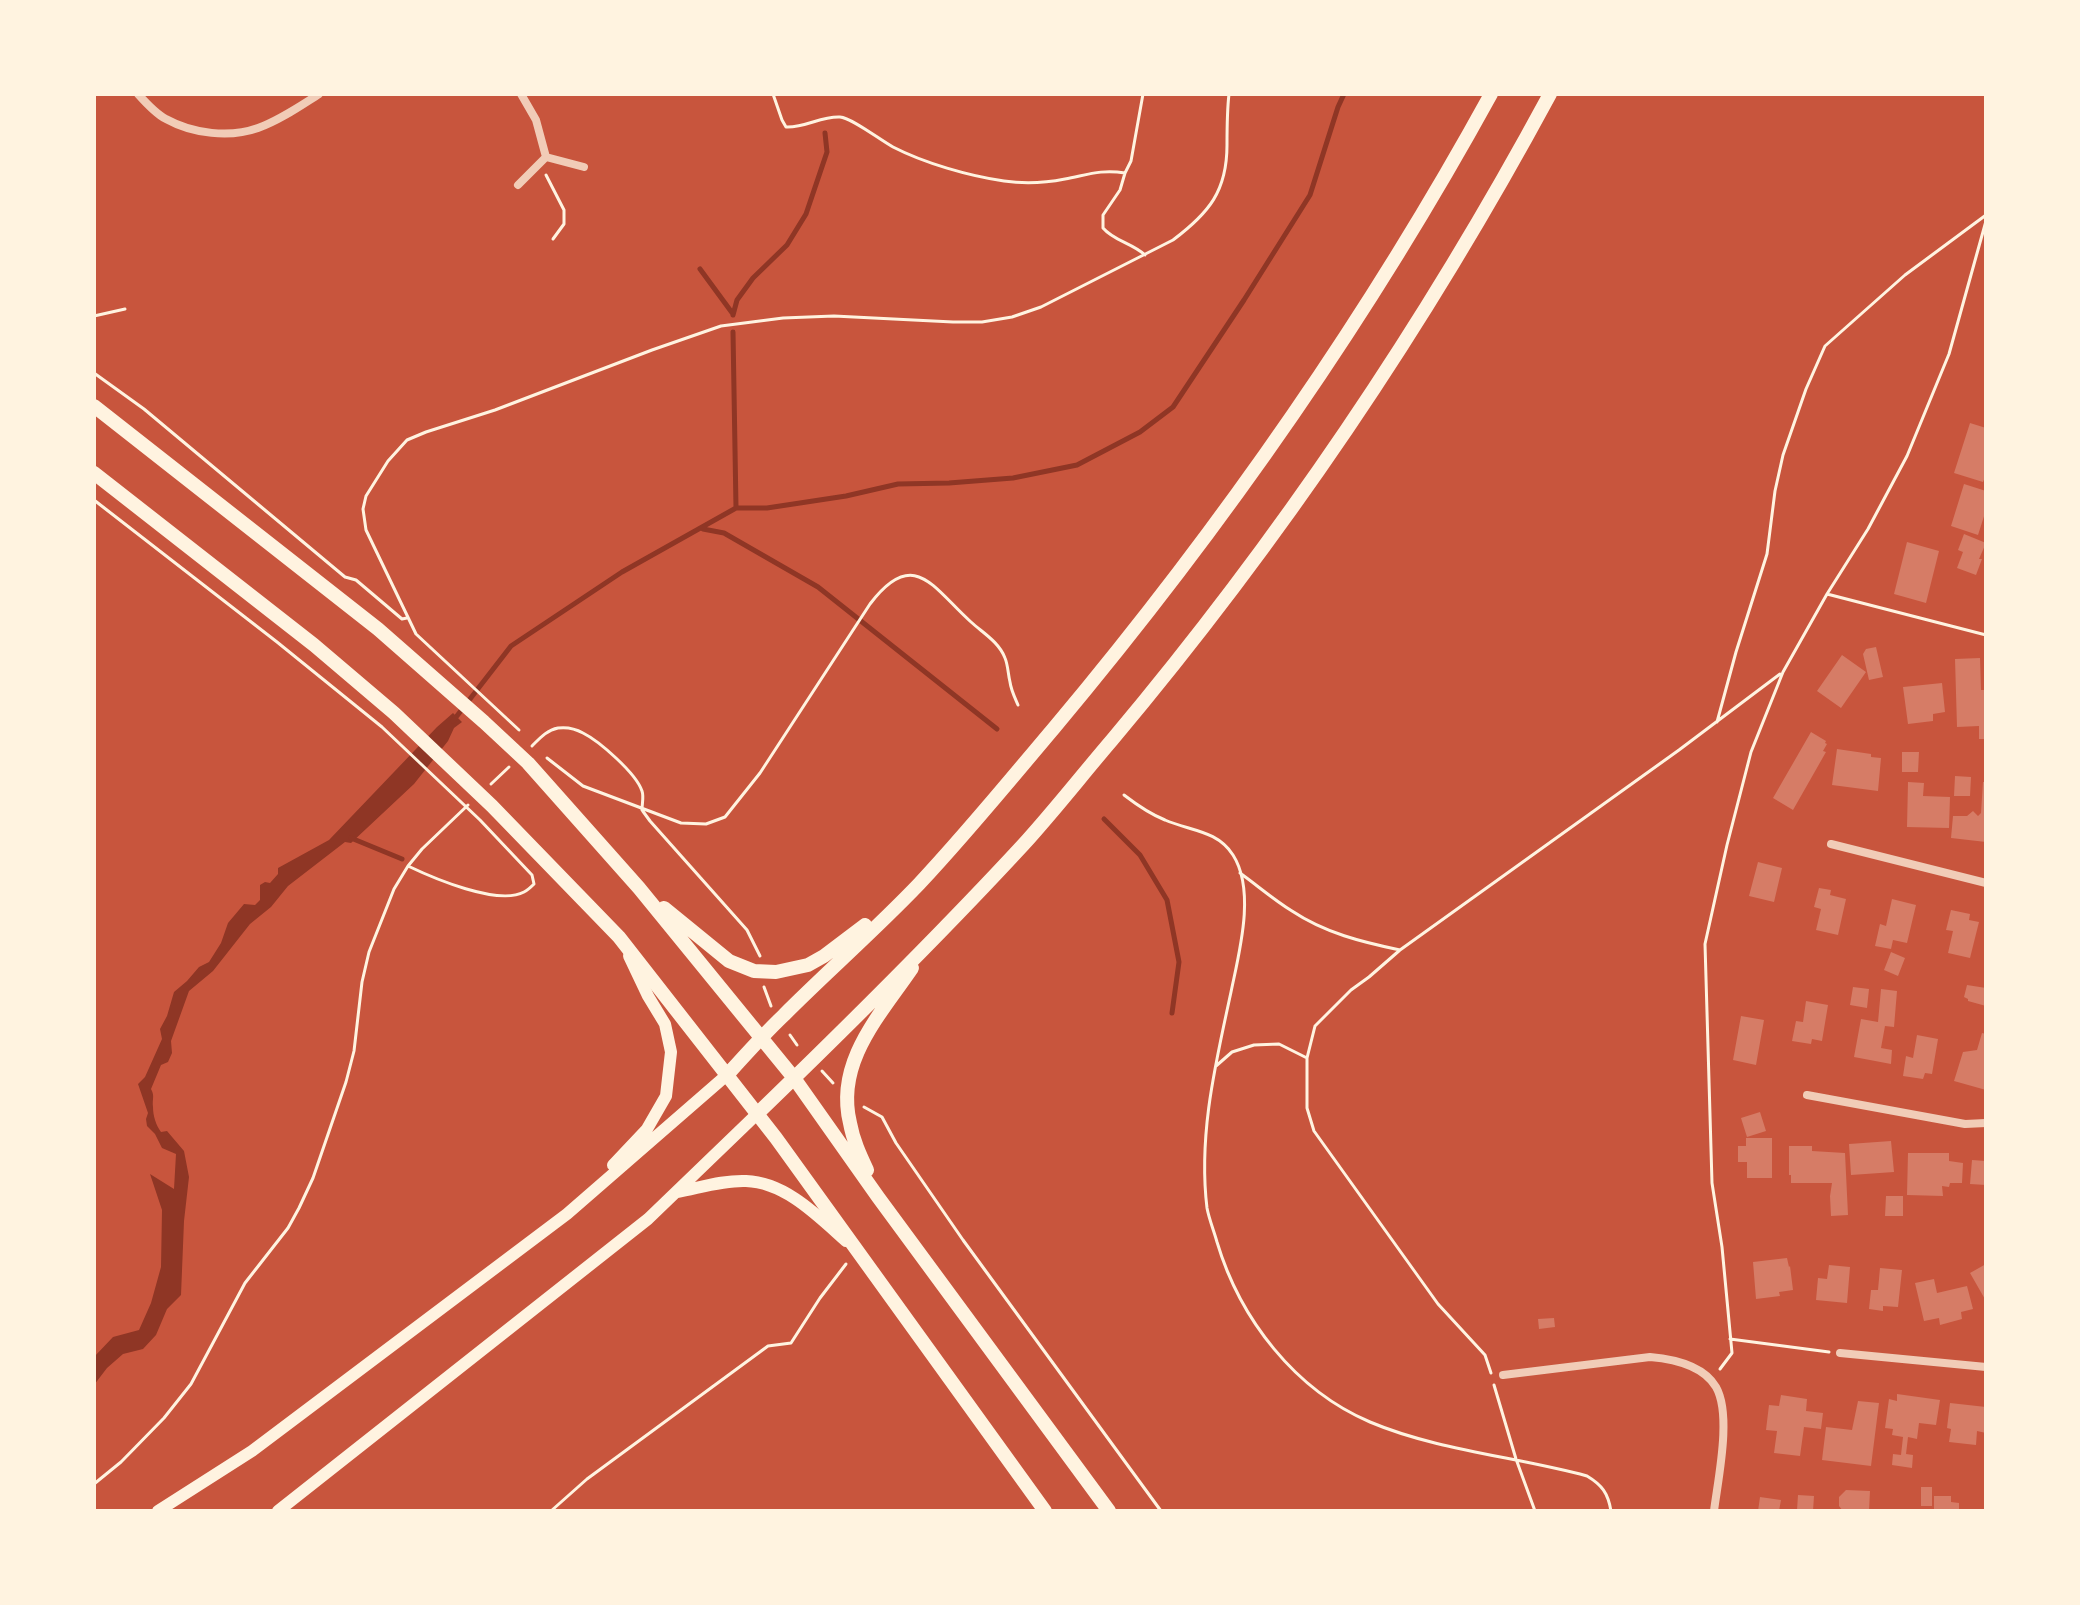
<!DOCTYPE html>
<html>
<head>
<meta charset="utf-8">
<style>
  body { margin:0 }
  #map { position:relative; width:2080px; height:1605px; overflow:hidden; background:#c8553d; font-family:Commissioner,sans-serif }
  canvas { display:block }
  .frame { position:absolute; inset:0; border:96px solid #fff3e0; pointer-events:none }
</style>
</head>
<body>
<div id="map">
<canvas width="2080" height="1605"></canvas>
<div class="frame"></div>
</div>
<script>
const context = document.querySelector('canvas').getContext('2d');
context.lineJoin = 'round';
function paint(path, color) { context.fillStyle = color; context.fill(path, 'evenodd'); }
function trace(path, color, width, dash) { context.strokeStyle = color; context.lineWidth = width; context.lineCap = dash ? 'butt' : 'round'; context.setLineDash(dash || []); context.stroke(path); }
const water = new Path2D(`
  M453,713L462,722L454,728L448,741L414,784L351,843L345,842L288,886L271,907L250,924L213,971L189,991L171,1041L172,1053L168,1062L161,1065L151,1089C155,1096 152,1099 153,1107C153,1116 156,1125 161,1132L167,1131L184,1151L189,1177L184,1221L181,1295L167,1309L156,1335L143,1349L123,1354L107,1368L94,1385V1357L113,1337L139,1330L151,1303L161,1267L162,1210L150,1174L174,1189L176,1154L162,1148L155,1134L147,1126L146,1119L148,1113L138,1084L145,1077L162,1039L160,1029L167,1016L174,992L187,981L199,967L209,962L221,943L228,923L244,904L255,905L260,900V885L265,882L270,883L278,874V868L329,840L437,727Z`);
const stream = new Path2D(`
  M700,269L733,314
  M733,315L737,300L753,278L787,245L806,214L827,152L825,133
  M733,332L736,508
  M703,529L724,533L818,587L997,729
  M453,721L511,646L622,572L736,508H767L846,496L898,484L949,483L1013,478L1077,465L1140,432L1173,407L1244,300L1310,195L1338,107L1344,94
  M1104,819L1140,855L1167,900L1179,962L1172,1013
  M351,838L402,859`);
const building = new Path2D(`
  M1970,423L1986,428V475L1983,482L1954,473Z
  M1964,484L1986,491V510L1978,535L1951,526Z
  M1964,534L1986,543L1979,559H1982L1976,575L1957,568L1963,552L1958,550Z
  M1907,542L1939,551L1926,603L1894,594Z
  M1876,647L1883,677L1869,680L1863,654L1866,649Z
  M1842,655L1866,672L1841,708L1817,691Z
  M1980,658L1981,690H1986V739H1979V726L1957,727L1955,659Z
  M1942,683L1945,712L1933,714V721L1908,724L1903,687Z
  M1811,732L1826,741L1825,743L1827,744L1823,751L1826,752L1793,810L1773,798Z
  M1837,749L1871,754V757L1881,758L1878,791L1832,785Z
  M1902,752H1919L1918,772H1902Z
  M1955,776L1971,777L1970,796H1954Z
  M1908,782L1924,783L1923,796L1950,797L1949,828L1907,827Z
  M1983,782H1986V842L1951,838L1953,816H1967L1973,811L1978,816L1981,813Z
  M1758,862L1782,868L1774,902L1749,896Z
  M1819,888L1831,890L1830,895L1846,899L1838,935L1816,930L1821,909L1814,907Z
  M1892,899L1916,905L1907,943L1893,940L1891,949L1875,946L1880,924L1886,926Z
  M1951,910L1970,914L1969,920L1979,922L1970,958L1948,953L1953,931L1946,930Z
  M1891,952L1905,958L1898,976L1884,970Z
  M1967,985L1986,988V1006L1968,1001V999L1964,997Z
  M1853,987L1869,989L1867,1008L1850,1005Z
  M1881,989L1897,991L1894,1027L1885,1026L1881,1048L1892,1050L1891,1064L1854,1057L1861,1019L1878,1022Z
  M1806,1001L1828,1005L1822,1041L1812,1039L1811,1044L1792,1041L1796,1021L1803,1022Z
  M1741,1016L1764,1020L1756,1065L1733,1060Z
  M1982,1033L1986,1034V1090L1954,1081L1963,1052L1977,1050Z
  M1917,1035L1938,1039L1932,1074L1925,1073L1923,1079L1903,1076L1906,1056L1913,1058Z
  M1760,1112L1766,1131L1747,1137L1741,1118Z
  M1746,1138H1772V1178H1747V1162H1738V1146H1746Z
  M1891,1141L1894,1172L1851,1175L1849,1144Z
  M1789,1146H1812V1151L1845,1153L1848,1215L1831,1216L1830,1196L1832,1183H1791V1175H1789Z
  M1908,1153H1949V1161L1963,1163L1962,1183H1950L1949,1187L1942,1186L1943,1196L1907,1195Z
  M1972,1160L1986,1161V1185L1970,1184Z
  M1886,1196H1903V1216H1885Z
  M1787,1258L1789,1267L1790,1266L1793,1290L1779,1292L1780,1296L1756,1299L1753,1262Z
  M1986,1264V1301L1970,1273Z
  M1829,1265L1850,1267L1847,1303L1816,1300L1818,1278L1827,1279Z
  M1880,1268L1902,1270L1898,1307L1883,1306V1311L1869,1309L1871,1290H1878Z
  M1934,1279L1937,1293L1967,1286L1973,1309L1961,1312L1962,1319L1940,1325L1939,1318L1924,1321L1915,1283Z
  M1554,1318L1555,1327L1539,1329L1538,1319Z
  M1897,1394L1940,1400L1936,1425L1919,1423L1917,1439L1908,1437L1906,1454L1913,1455L1912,1468L1892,1465L1893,1454L1901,1455L1903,1437L1892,1435L1893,1429L1885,1428L1889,1399L1897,1401Z
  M1781,1395L1807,1399L1806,1411L1823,1413L1821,1429L1804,1427L1800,1456L1774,1453L1777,1431L1766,1430L1769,1405L1779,1406Z
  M1858,1401L1879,1403L1871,1466L1822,1460L1826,1427L1852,1430Z
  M1950,1403L1986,1407V1433L1977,1431L1976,1445L1949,1442L1951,1429L1947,1428Z
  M1921,1487H1932V1506H1921Z
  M1846,1490L1870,1491L1869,1511H1843L1839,1506V1497Z
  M1798,1495L1814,1496L1813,1511L1797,1510Z
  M1934,1496H1951V1502L1959,1503V1511H1934Z
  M1760,1497L1781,1500L1779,1511H1758Z`);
const path = new Path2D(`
  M773,94L782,120L786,127C805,128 821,116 840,117C852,118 880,140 893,147C924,163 969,176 1004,181C1024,184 1045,183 1065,179C1087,175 1101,169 1125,173L1131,161L1143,94
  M1125,173L1120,190L1103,215V228C1114,241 1132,243 1145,255
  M546,175L564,210V224L553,239
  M94,316L125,309
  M94,373L144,409L345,577L356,580L402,619L407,618
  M94,500L277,642L382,727L480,820L532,875L534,884C531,887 528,890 524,892C498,906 433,878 408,866
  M1827,594L1986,635
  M1717,722L1736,652L1767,554L1775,491L1783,455L1806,389L1825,346L1905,275L1986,215
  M519,730L416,634L366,530L363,509L366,496L388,461L407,440L426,432L495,410L652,350L721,326L783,318L834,316L953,322H982L1012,317L1041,307L1173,240C1209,213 1227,191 1227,145C1227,128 1227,111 1229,94
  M532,746C540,738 547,730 558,728C566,727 576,729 583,733C599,741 636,773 642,791C644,797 642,803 642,810
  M547,758L583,786L681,823L706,824L725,817L760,773L870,604C914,546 933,588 971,622C983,633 999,642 1005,658C1008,665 1008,674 1010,682C1011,690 1015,698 1018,705
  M491,784L509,767
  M1124,795C1137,805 1150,814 1165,820C1190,831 1217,830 1233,855C1256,891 1239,953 1231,992C1216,1062 1198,1134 1207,1208C1209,1219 1214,1231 1217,1242C1240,1319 1295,1390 1370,1422C1436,1450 1517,1457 1587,1476C1602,1485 1608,1493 1611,1511
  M642,810L650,821L747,930L760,956
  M1240,873C1258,886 1274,900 1292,911C1325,933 1362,942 1400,950
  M764,987L771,1006
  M790,1035L797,1045
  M1216,1066L1232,1052L1254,1045L1279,1044L1307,1058
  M822,1071L833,1083
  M864,1107L882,1117L896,1143L963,1240L1161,1511
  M1730,1339L1829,1352
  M1720,1369L1732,1353L1722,1247L1712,1183L1705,944L1727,845L1751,752L1783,672L1827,594L1868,529L1907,456L1949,354L1986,221
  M1491,1373L1485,1355L1438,1304L1314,1131L1307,1108V1058L1315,1026L1351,990L1369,977L1400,950L1679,750L1780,674
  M1494,1385L1516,1459L1535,1511
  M94,1484L121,1462L164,1418L191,1384L245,1283L288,1228L299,1208L313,1178L346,1082L354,1051L362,982L369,952L394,889L408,866L422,849L468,805
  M551,1511L587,1479L768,1346L791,1343L820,1298L846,1264`);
const minor = new Path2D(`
  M138,94C146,103 156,114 166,119C193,134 230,138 258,128C280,120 300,106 319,94
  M546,157L584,167
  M518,185L546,157L536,120L521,94
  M1831,844L1986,883
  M1807,1095L1965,1124L1986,1123
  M1840,1353L1986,1367
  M1503,1375L1650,1357C1673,1359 1703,1365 1716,1387C1732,1415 1718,1479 1714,1511`);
const secondary = new Path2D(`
  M613,1165L647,1129L666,1096L671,1052L665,1024L648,996L629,956
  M677,1192C699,1188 723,1180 746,1181C785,1182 818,1216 846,1241
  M158,1511L252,1451L567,1214L728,1074
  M278,1511L648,1219L758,1113`);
const primary = new Path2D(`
  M94,406L378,629L484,722L528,763L639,888L794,1078L878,1197L1109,1511
  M94,473L314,645L394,713L492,806L619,937L776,1138L1045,1511
  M664,908L729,961L754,971L776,972L808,965L824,956L865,925
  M728,1074C746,1054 764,1034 784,1015C828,971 876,929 919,884C966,834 1010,780 1054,728C1219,531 1367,320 1491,94
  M758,1113C848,1026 938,937 1023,845C1054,811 1082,775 1112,740C1280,540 1426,324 1550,94
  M867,1170C860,1155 853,1140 850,1123C835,1062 880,1015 912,968`);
paint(water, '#8f3625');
trace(stream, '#8f3625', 5);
paint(building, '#d67c66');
trace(path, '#fff3e0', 3);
trace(minor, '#f1ccb7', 8);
trace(secondary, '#fff3e0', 12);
trace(primary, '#fff3e0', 14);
</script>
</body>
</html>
